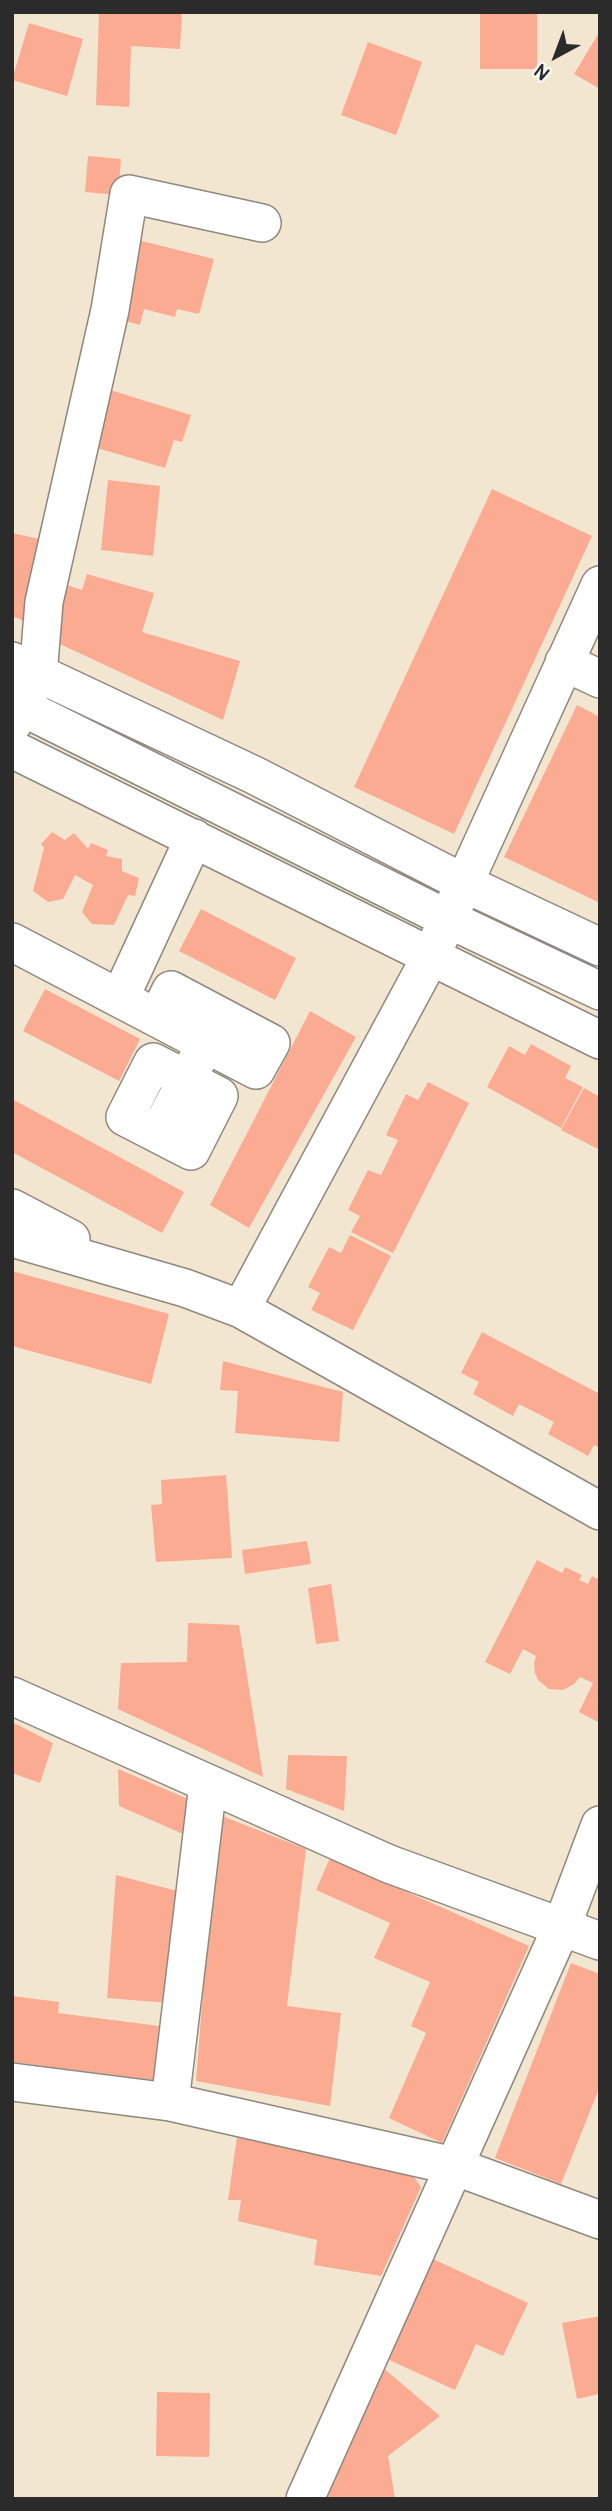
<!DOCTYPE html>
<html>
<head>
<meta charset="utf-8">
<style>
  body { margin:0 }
  #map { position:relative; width:612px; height:2511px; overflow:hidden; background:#f3e6d1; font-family:Pangolin,sans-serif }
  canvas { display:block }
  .frame { position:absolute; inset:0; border:14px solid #2b2b2b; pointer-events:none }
  .north { position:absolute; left:521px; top:21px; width:70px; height:70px; -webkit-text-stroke:5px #f6f6f2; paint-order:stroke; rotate:221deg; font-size:19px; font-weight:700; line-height:28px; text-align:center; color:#2b2b2b }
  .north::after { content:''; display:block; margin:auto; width:24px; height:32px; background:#2b2b2b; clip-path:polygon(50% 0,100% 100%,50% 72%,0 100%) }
</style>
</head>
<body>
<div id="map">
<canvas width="612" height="2511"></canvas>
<div class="frame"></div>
<div class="north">N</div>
</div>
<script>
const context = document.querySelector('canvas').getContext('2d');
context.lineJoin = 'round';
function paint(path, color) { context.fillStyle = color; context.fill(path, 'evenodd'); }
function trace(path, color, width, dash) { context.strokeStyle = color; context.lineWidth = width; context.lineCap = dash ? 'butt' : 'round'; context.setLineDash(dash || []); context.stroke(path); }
const building = new Path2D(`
  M99,12H182L180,49L131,46L129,107L96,105Z
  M480,12H537V69H480Z
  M29,23L83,39L67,96L12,80Z
  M600,31V89L574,74Z
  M368,42L422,62L396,135L341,115Z
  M88,156L121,159L118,195L85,192Z
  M138,240L214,259L199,314L177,309L175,317L144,309L140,325L118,319Z
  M107,389L191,415L182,442L174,440L165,468L90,446Z
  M108,480L160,486L153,556L101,550Z
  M492,489L592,536L454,834L354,787Z
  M12,533L44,540L24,621L12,616Z
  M87,574L154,593L142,632L240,661L223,720L49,639L61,583L82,590Z
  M577,705L600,717V903L504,857Z
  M52,832L65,840L74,833L88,849L91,843L108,850L106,856L122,859V871L139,878L135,896L128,895L114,925L92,924L82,912L93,885L75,875L63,899L48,902L33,891L44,848L41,844Z
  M201,909L296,958L275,1000L179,951Z
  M45,989L140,1039L119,1081L23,1031Z
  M310,1011L356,1037L249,1228L210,1205Z
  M531,1044L571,1066L565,1078L583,1087L561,1128L487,1087L509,1046L525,1055Z
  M428,1082L469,1103L393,1253L351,1232L360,1216L348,1210L368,1170L381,1175L398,1140L386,1135L406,1094L418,1100Z
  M584,1088L600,1097V1150L561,1130Z
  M12,1099L184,1192L162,1233L12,1152Z
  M350,1235L391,1256L353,1330L311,1310L320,1293L308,1287L329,1247L341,1253Z
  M12,1271L169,1314L151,1384L12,1346Z
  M482,1332L600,1394V1448L594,1445L588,1456L548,1434L554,1422L519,1404L513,1416L473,1394L479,1382L461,1373Z
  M223,1361L343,1392L339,1442L235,1433L238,1391L220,1390Z
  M226,1475L232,1558L156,1562L151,1505L162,1504L161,1480Z
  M307,1541L311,1564L245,1574L242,1550Z
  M537,1560L562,1573L565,1567L582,1575L579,1580L588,1584L592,1576L600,1580V1723L579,1712L593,1683L580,1677L574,1684L563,1690L549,1689L538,1680L535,1673L534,1663L536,1656L523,1649L510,1674L485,1662Z
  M331,1584L339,1641L316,1644L308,1588Z
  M188,1623L239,1625L263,1777L118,1709L121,1663L187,1662Z
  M12,1722L53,1743L40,1783L12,1773Z
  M288,1755L347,1756L344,1811L286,1789Z
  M118,1769L188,1799L190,1837L119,1806Z
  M217,1814L306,1849L287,2006L341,2013L330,2106L196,2081Z
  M330,1858L529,1946L442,2143L389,2118L426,2033L411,2026L430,1982L374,1958L390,1923L316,1890Z
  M116,1875L177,1891L169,2003L107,1998Z
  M571,1963L600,1974V2086L561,2184L495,2158Z
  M12,1996L59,2002L58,2013L159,2026L153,2080L12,2062Z
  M238,2130L409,2170L421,2187L381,2276L314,2265L317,2240L238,2221L241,2200H228Z
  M433,2259L528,2303L503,2356L476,2344L455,2390L387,2359Z
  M600,2316V2394L577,2399L562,2323Z
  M382,2367L440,2416L388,2456L395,2499H328L335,2467Z
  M157,2392L210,2393L209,2457L156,2456Z`);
const minor = new Path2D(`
  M12,661L254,775L464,883L600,947
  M564,662L600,679
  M12,702L448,919L600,991
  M12,725L38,675L44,602L110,310L129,194L262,223
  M12,749L600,1040
  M12,942L256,1070L271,1043L171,990L157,1018
  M120,998L194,838
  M158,1134L191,1151L219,1096L153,1062L125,1117L158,1134L206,1043
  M12,1208L71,1239
  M12,1238L185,1288L241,1309L600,1511
  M241,1309L431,956L600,585
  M12,1696L389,1864L600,1941
  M12,2082L170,2102L454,2166L600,2220
  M170,2102L208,1784
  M305,2499L562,1926L600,1825`);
paint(building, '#fcab93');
trace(minor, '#8f887e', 40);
trace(minor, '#fff', 37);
</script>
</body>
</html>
